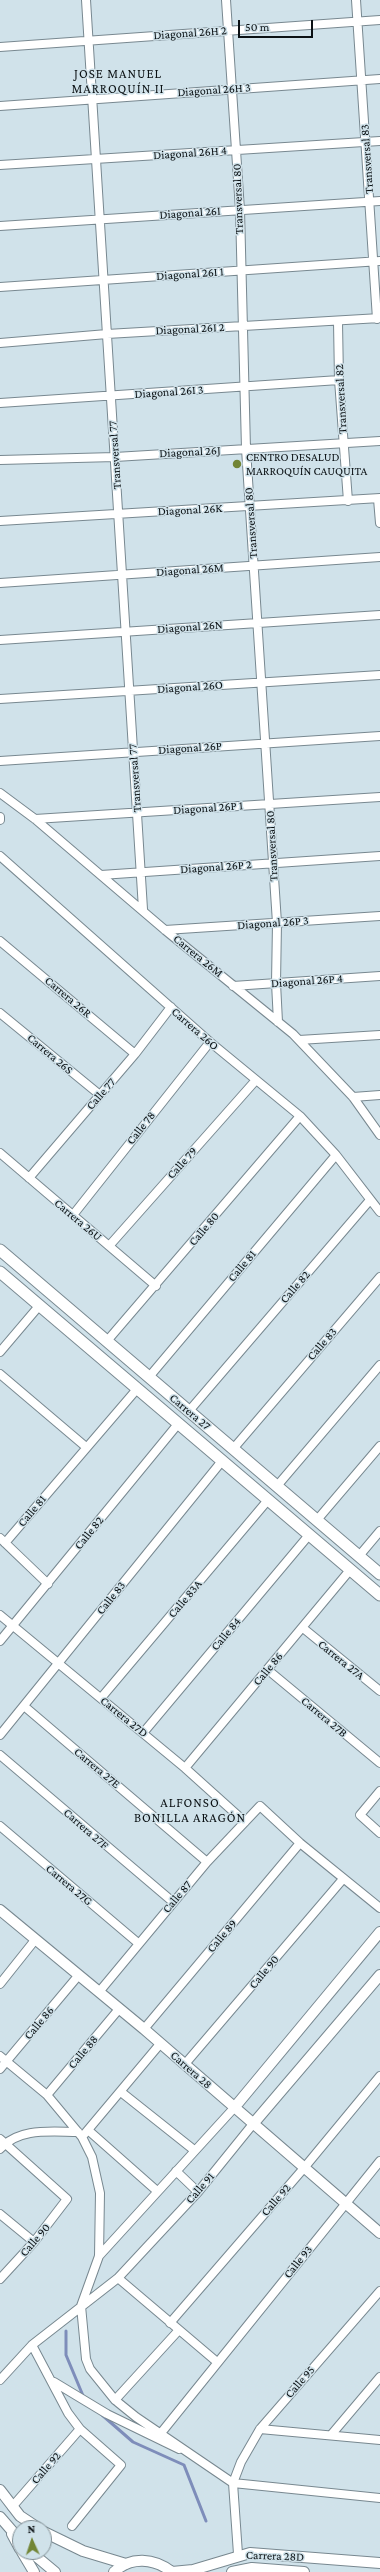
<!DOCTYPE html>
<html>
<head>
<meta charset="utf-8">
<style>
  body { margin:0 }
  #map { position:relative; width:380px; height:2572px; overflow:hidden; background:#d0e2ea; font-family:"Crimson Pro",serif }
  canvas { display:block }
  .north { position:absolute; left:12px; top:2520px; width:40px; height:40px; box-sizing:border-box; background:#d0e2ea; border:1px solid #818e94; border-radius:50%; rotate:357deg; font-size:11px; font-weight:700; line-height:16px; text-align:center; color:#0b1114 }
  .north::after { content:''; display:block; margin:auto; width:14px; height:18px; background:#728535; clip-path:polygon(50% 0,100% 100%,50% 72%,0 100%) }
  .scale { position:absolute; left:238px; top:20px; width:75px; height:18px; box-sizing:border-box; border:2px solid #0b1114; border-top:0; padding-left:5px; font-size:12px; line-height:14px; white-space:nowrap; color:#0b1114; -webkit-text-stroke:3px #d0e2ea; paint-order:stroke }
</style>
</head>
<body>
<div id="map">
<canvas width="380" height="2572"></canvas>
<div class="north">N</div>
<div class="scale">50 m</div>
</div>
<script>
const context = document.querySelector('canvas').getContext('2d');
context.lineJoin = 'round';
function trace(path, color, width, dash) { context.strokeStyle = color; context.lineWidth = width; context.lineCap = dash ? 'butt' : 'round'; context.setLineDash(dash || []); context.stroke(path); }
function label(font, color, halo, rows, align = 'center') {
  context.font = font + ' "Crimson Pro",serif'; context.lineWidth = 3; context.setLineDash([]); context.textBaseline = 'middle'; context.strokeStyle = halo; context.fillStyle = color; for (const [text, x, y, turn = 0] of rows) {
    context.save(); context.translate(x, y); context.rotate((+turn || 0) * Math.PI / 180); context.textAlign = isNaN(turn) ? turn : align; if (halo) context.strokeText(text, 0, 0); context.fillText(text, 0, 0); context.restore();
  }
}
const stream = new Path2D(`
  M66,2331V2355L84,2398
  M102,2415L133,2442L184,2465L206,2521`);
const minor = new Path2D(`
  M86,0L143,909
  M226,0L240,210L246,449L277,923L276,983L278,1022
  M356,0L377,319
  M0,47L380,20
  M0,106L380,79
  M0,165L380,141
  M0,226L380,201
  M0,287L380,261
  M338,322L339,380L348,501
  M0,343L107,334L380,318
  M0,403L339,380
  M0,460L115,457L380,441
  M378,499L380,523
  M0,521L380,498
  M0,583L380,557
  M0,640L380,615
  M0,699L380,675
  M0,761L380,736
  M0,793L35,819L165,930L293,1034L353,1097L380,1135
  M0,817V820
  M35,819L380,797
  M0,856L210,1042L300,1116L336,1155L380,1212
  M101,875L380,856
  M165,930L380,916
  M0,941L135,1054
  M233,986L380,976
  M0,1013L100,1095
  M299,1040L380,1035
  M353,1097L380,1095
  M0,1153L156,1286
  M29,1178L135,1054L171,1007
  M73,1215L210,1042
  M109,1246L256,1080
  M107,1341L300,1116
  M0,1352L39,1306
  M0,1374L86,1447
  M149,1377L336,1155
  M189,1411L370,1200
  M233,1449L380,1277
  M277,1486L380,1365
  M317,1520L380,1446
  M0,1538L48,1584
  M5,1543L137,1389
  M359,1556L380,1531
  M0,1615L185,1768L245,1822
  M303,1628L380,1691
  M0,1641L178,1424
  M268,1670L380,1763
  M101,1698L268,1500
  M24,1706L207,1862
  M143,1733L309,1535
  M0,1735L222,1461
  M0,1755L173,1902
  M185,1768L350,1570
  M380,1791L360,1815L380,1833
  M0,1826L138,1943
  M0,1984L35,1940
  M99,1992L207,1862L260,1806L300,1843L380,1908
  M144,2029L300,1843
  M0,2056L47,2095L82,2137L92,2157L100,2193L99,2256L81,2306L86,2359L90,2369L115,2400L136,2417L233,2483L238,2554
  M185,2064L343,1879
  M0,2069L78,1976
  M121,2092L194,2150
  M47,2095L119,2009
  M88,2130L157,2191
  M82,2137L160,2044
  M0,2139L67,2199L34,2242L0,2279
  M0,2149C19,2127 52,2132 78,2132
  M176,2171L198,2192
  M0,2214L34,2242
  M99,2256L234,2108
  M118,2278L217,2362
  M380,2291L260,2429L241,2462L233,2483L380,2498
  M170,2323L304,2168L380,2076
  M32,2345L68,2413L80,2429L121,2465L72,2526
  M0,2380L32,2345L118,2278L198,2192L253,2124
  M54,2382L107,2414L179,2449
  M115,2400L178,2331
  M260,2429L380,2440
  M161,2433L380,2161
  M331,2435L380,2377
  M12,2507L80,2429`);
const tertiary = new Path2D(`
  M0,1910L144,2029L380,2233
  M234,2108L380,1932
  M253,2124L380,1975
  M0,2490L20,2516L38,2528
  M0,2517L20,2540
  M44,2532L83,2551L126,2564
  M12,2534L20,2549
  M22,2552L34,2572
  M31,2552L55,2572
  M114,2572C131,2556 154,2558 172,2572
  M172,2572L193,2570L250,2553L380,2563
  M232,2572L252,2568L304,2572`);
const secondary = new Path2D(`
  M0,1250L380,1574
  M0,1272L380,1595`);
const markers = [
  [237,464,5,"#728535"]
];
const streetNames = [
  ["Diagonal 26H 2",190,33,-4],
  ["Diagonal 26H 3",214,90,-4],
  ["Diagonal 26H 4",190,153,-4],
  ["Transversal 83",367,159,-94],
  ["Transversal 80",238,199,-92],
  ["Diagonal 26I",190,213,-4],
  ["Diagonal 26I 1",190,274,-4],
  ["Diagonal 26I 2",190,329,-3],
  ["Diagonal 26I 3",169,392,-4],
  ["Transversal 82",341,399,-93],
  ["Diagonal 26J",190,452,-3],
  ["Transversal 77",115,455,-94],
  ["Diagonal 26K",190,510,-3],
  ["Transversal 80",251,523,-94],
  ["Diagonal 26M",190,570,-4],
  ["Diagonal 26N",190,627,-4],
  ["Diagonal 26O",190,687,-4],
  ["Diagonal 26P",190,748,-4],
  ["Transversal 77",135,778,-94],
  ["Diagonal 26P 1",208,808,-4],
  ["Transversal 80",272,846,-93],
  ["Diagonal 26P 2",216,867,-4],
  ["Diagonal 26P 3",273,923,-4],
  ["Carrera 26M",198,956,39],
  ["Diagonal 26P 4",307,981,-4],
  ["Carrera 26R",68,997,40],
  ["Carrera 26O",195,1029,41],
  ["Carrera 26S",50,1054,40],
  ["Calle 77",101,1094,-49],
  ["Calle 78",141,1128,-52],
  ["Calle 79",182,1163,-48],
  ["Carrera 26U",78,1220,40],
  ["Calle 80",204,1229,-50],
  ["Calle 81",242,1266,-50],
  ["Calle 82",295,1287,-49],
  ["Calle 83",322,1344,-49],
  ["Carrera 27",190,1412,40],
  ["Calle 81",32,1511,-50],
  ["Calle 82",89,1533,-51],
  ["Calle 83",111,1598,-51],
  ["Calle 83A",185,1599,-50],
  ["Calle 84",226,1634,-50],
  ["Carrera 27A",341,1660,39],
  ["Calle 86",268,1669,-50],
  ["Carrera 27D",124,1717,39],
  ["Carrera 27B",324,1717,40],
  ["Carrera 27E",97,1768,40],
  ["Carrera 27F",86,1829,41],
  ["Carrera 27G",69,1885,40],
  ["Calle 87",177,1897,-50],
  ["Calle 89",222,1936,-50],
  ["Calle 90",264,1972,-50],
  ["Calle 86",39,2023,-50],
  ["Calle 88",83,2052,-50],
  ["Carrera 28",191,2070,41],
  ["Calle 91",200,2188,-49],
  ["Calle 92",276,2200,-49],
  ["Calle 90",35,2240,-49],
  ["Calle 93",298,2262,-51],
  ["Calle 95",300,2382,-49],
  ["Calle 92",46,2468,-49],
  ["Carrera 28D",275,2556,2]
];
const poiNames = [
  ["CENTRO DESALUD",246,457],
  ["MARROQUÍN CAUQUITA",246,471]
];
const neighbourhoodNames = [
  ["JOSE MANUEL",118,74],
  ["MARROQUÍN II",118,89],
  ["ALFONSO",190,1803],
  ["BONILLA ARAGÓN",190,1818]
];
trace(stream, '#7e8dba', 3);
trace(minor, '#788890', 10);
trace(tertiary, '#788890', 12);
trace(secondary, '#788890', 13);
trace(minor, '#fff', 8);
trace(tertiary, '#fff', 10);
trace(secondary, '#fff', 11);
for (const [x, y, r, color] of markers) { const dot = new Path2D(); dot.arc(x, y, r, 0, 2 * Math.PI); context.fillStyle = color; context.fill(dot); trace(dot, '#d0e2ea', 1.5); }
label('12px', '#0b1114', '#d0e2ea', streetNames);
label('12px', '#0b1114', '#d0e2ea', poiNames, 'left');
context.letterSpacing = '1px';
label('13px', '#0b1114', '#d0e2ea', neighbourhoodNames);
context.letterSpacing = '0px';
</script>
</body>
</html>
